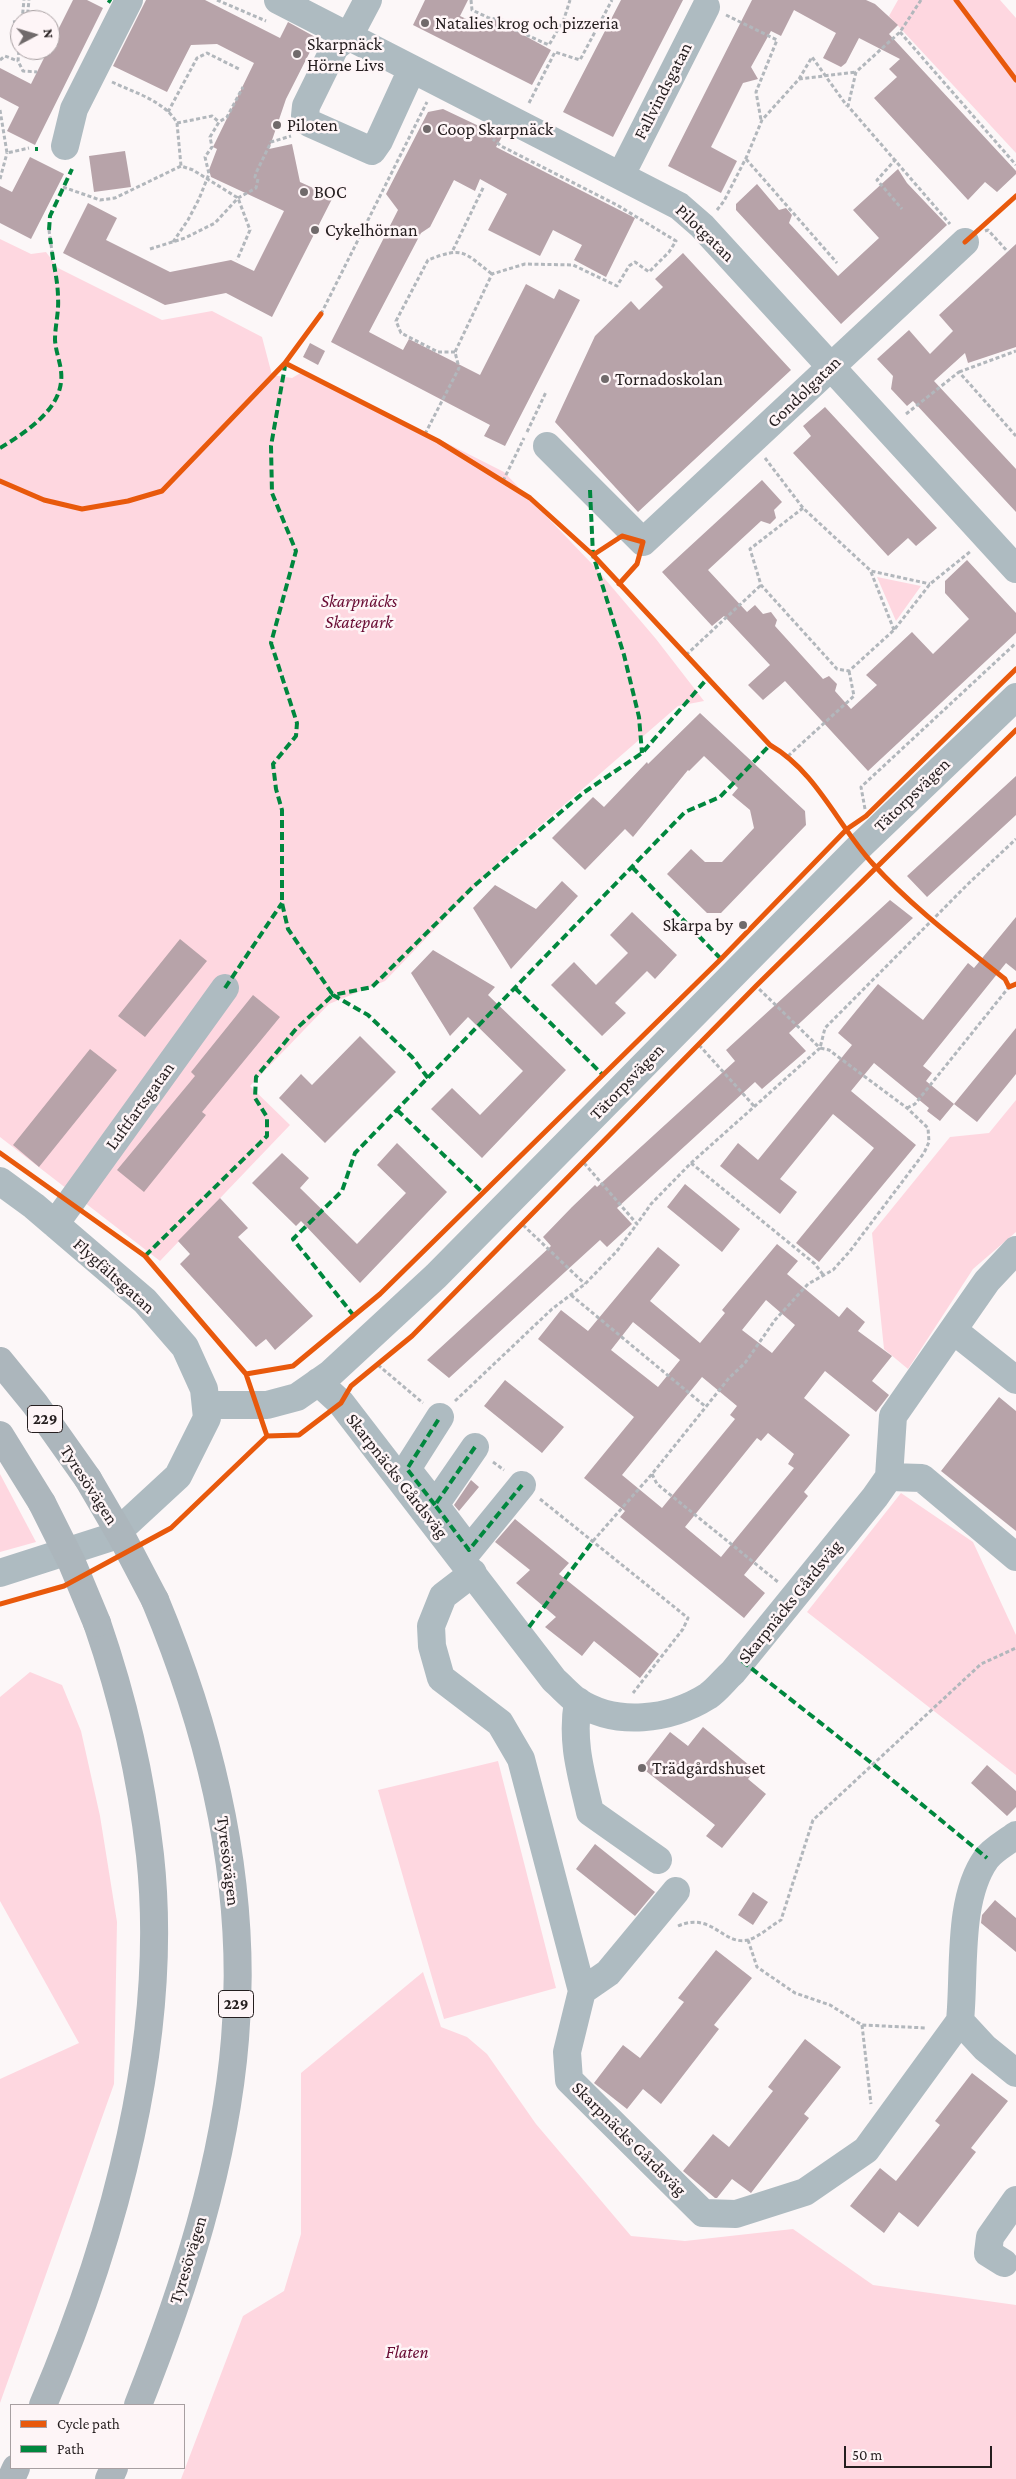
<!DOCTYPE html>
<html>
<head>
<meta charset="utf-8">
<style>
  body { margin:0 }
  #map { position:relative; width:1016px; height:2479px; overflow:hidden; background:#fcf7f8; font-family:"Crimson Pro",serif }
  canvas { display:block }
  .legend { position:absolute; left:10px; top:2404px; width:175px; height:65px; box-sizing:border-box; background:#fef5f7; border:1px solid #a79fa1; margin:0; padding:6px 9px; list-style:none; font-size:15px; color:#251e1f }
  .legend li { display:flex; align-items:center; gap:10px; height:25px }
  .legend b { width:25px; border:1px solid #a79fa1 }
  .north { position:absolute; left:10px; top:10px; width:50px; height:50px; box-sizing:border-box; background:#fef5f7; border:1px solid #a79fa1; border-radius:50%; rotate:84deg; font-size:14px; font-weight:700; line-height:20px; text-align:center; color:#251e1f }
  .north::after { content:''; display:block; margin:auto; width:18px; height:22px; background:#706a6b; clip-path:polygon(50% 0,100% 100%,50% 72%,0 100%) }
  .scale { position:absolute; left:844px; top:2446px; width:148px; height:22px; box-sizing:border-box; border:2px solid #251e1f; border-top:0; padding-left:6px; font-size:15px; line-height:18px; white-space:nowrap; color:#251e1f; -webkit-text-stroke:4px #fef5f7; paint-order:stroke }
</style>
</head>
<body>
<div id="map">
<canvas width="1016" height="2479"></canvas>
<ul class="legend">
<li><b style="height:6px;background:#e8590c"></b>Cycle path</li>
<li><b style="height:6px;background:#00873e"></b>Path</li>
</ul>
<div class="north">N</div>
<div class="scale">50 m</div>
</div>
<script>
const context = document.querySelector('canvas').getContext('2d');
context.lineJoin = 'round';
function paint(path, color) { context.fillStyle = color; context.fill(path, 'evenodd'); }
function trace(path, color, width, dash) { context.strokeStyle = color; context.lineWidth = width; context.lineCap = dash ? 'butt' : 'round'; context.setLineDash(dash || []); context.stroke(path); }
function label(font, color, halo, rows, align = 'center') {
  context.font = font + ' "Crimson Pro",serif'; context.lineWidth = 5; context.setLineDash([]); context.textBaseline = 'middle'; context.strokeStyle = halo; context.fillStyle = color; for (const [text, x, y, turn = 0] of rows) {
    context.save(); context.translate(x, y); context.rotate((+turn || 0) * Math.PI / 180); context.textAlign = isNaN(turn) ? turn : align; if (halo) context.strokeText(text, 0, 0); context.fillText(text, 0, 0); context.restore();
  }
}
const green = new Path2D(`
  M898,0H1000L1016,18V153L889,16Z
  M0,239L31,254L46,252L58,268L162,320L212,311L262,337L272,375L292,378L304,371L504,472L594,566L656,639L704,701L678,706L503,858L385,981L329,1004L250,1086L290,1125L160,1261L0,1137Z
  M877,577L921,586L896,621Z
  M1016,1100V1232L973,1269L908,1369L884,1349L872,1233L950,1137L989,1133Z
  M0,1474L36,1542L0,1552Z
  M901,1493L973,1542L1016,1635V1775L807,1612Z
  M30,1672L62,1685L81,1731L100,1816L117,1922L114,2084L0,2403V2079L79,2043L0,1901V1697Z
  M498,1761L556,1988L444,2019L378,1790Z
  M423,1972L441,2027L467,2037L487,2054L536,2124L631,2236L685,2241L793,2229L873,2285L1016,2305V2479H181L243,2316L284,2291L301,2234V2073Z`);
const building = new Path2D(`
  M73,0H87L103,8L35,145L7,131L19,107L0,97V68L31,84Z
  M146,0H205L280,38L288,22L317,38L286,99L269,149L292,144L300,182L333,197L272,317L226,293L165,305L63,253L88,203L117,218L106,240L170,272L231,260L254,271L284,211L211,177L209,170L217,149L213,147L254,63L217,44L191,45L167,92L113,66Z
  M425,0H468L460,16L488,29L494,19L551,50L532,85L413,25Z
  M621,0H683L613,137L563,112Z
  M752,0H866L875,4L898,25L889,34L1016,171V174L997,192L985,182L968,200L874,98L897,77L889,69L900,59L859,38L846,63L841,67L823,58L836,33L794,10L781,36L771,31L751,67L758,79L743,83L711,147L737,161L721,193L668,166Z
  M443,109L502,137L496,147L635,218L606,277L574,260L582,245L553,230L540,256L488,230L507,194L480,179L475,191L454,180L430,227L421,233L369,332L403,350L409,339L480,375L526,284L554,299L559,289L580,300L505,446L484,436L490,425L331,342L398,210L386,194L428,112Z
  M125,151L131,187L94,192L89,156Z
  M30,157L64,174L31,239L0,223V186L12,192Z
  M898,169L907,183L947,225L841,324L736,210V204L757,184L779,210L786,208L792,215L789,223L838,276L879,238L853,210Z
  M1016,244V347L968,363L965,353L934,381L1016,469V512L913,401L907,406L891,389L893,376L877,359L909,330L930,354L953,331L939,315Z
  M683,253L791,370L638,512L555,422L595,336L631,301L639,310L663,287L655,279Z
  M310,343L325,351L318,365L303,357Z
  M825,407L937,528L916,546L908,538L888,556L793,453L811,436L803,426Z
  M762,480L782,502L774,510L776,518L770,524L761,521L708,570L747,612L755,605L763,614L771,612L777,620L775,626L823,679L829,676L837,684L835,691L851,709L877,685L866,675L912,632L933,654L969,619L945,593V581L967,560L1016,613V633L868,771L785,681L763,700L748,685L770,665L724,616L712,626L662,572Z
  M700,713L805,811L806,825L721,913H707L667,874L691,849L705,862H722L754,828L750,810L732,795L738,788L704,756L689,771L688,770L633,837L625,829L585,870L552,838L593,797L604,807L647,762L648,764Z
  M1016,776V815L927,897L907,876Z
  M562,881L578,896L511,969L473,908L495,885L536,909Z
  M890,900L913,918L789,1033L806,1051L762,1089L755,1082L617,1208L632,1224L607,1247L600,1240L449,1378L427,1360L551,1246L543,1237L572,1207L595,1185L597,1187L735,1061L726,1050Z
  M632,912L677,955L655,979L647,971L615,1003L626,1013L602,1036L551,985L574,962L596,985L628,953L610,935Z
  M1016,917V971L1006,963L923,1066L932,1073L926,1081L954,1104L940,1121L927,1111L929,1108L874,1063L851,1091L916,1145L819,1262L796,1243L874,1148L833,1114L780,1179L797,1192L780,1214L720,1166L738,1143L758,1160L852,1045L838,1033L878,984L923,1020L968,963L974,968Z
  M180,939L207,961L145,1037L118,1016Z
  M433,950L495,987L488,995L566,1070L482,1158L431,1109L452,1088L480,1115L523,1071L468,1017L450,1036L411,973Z
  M253,995L280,1017L202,1112L206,1115L144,1192L117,1170L195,1076L191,1072Z
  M1016,1028V1074L977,1122L954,1104Z
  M360,1036L396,1072L325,1143L279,1098L301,1074L312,1085Z
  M90,1049L117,1070L39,1167L13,1145Z
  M397,1143L447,1192L360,1283L301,1221L296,1226L252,1183L282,1153L309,1178L300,1188L357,1244L406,1193L377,1165Z
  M685,1184L740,1229L722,1252L667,1207Z
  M220,1198L248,1228L238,1237L313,1316L275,1350L266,1339L256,1347L180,1264L190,1254L178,1241Z
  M777,1244L798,1261L787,1274L839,1317L847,1307L865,1322L858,1331L892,1356L872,1381L889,1395L876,1412L825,1371L804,1398L850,1435L804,1492L808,1496L744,1575L765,1593L744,1618L620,1517L625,1511L584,1478L634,1417L538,1339L561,1310L588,1331L658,1247L680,1265L650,1301L700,1343L725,1313L722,1310ZM766,1300L795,1325L772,1353L742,1330ZM633,1322L680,1360L658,1387L611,1350ZM702,1377L737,1406L730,1415L735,1419L662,1508L622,1475ZM768,1433L794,1454L788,1464L794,1468L721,1557L685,1527L757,1438L761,1441Z
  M505,1380L564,1427L542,1453L484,1406Z
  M999,1397L1016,1411V1531L941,1471Z
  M471,1480L479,1487L459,1511L454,1505Z
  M515,1519L569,1563L559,1574L659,1654L640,1678L594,1641L582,1656L545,1627L556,1617L516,1583L530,1570L495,1542Z
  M703,1727L755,1770L748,1779L766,1794L722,1848L706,1836L715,1825L642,1768L670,1732L688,1746Z
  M987,1765L1016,1791V1807L1007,1816L971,1783Z
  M595,1844L655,1892L635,1916L576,1869Z
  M753,1892L768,1902L753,1925L738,1915Z
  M995,1900L1016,1918V1952L981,1923L982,1915Z
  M716,1950L752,1978L714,2025L719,2029L661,2104L643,2089L627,2109L594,2083L623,2045L640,2058L684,2002L678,1998Z
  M805,2039L841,2067L804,2114L809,2118L751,2193L732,2179L717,2198H715L683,2171L713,2134L729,2147L773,2091L768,2087Z
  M972,2073L1008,2101L971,2148L976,2152L918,2227L899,2212L884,2233L850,2206L880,2168L896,2181L940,2125L935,2121Z`);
const path = new Path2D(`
  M217,0L266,21
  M471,0L472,10L489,18L507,21L513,29L549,45L564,19L570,0
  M921,0L900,32L856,72L848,106L950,224
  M726,15L777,40L756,92L761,120
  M22,20L24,0
  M27,20L29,0
  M13,22L20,21
  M50,25L58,30
  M900,32L1016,165
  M20,38L18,61L23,71L37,72
  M0,60L5,56L18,61
  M799,79L812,57L847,106
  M112,82C133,92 165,101 177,123L181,166
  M529,103L555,52L580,60L612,0
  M0,110L7,153L29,148
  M168,112L197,58L207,53L239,69
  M177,123L212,116L219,122
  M746,159L837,263
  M896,159L877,180L902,209
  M0,179L7,153
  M63,187L100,200L115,198L181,166L193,170L238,198L250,230L237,260
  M717,210L724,201L747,156L762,120L799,79L856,72
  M49,230L50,238
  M985,231L988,230L1008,252
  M173,242L188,220L199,199L209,174L205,157L212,147L210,137L219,122L227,117L243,87
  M51,244L52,252
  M150,249L185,238L215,223L238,198L256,188L258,179L255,177L256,173L271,142L291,136
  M453,250L484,186
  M321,314L427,102
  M455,352H438L401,333L396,321L428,260C464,246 463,252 492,274
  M959,372L1016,351
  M906,414L959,372L1016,436
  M527,432L546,392
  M425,434L459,368L455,352L492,274L525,264L573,265L617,286L629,266L635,262L649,272L669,252L676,241L617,205L501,146L493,139
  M765,458L803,508L871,571L930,584
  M503,481L524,438
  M803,508L750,549L761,585L837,669L849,671L894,630L930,584L971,551
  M871,572L894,630
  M686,655L761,585
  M788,756L854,696L849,671
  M865,809L861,787L1016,643
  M699,1045L754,1106
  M907,1108L915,1104L1009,987
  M584,1163L637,1224L651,1204L691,1163L820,1048L756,986
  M691,1163L815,1264L824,1276
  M523,1225L585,1284
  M571,1295L706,1407
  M378,1365L423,1403
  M455,1401L552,1309L585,1284L617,1251L637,1224
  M493,1462L504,1470
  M652,1474L657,1484L778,1582
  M540,1499L688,1618L683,1629L633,1693
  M593,1541L652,1474L729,1378L745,1363L775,1320L808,1284L833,1270L850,1251L924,1153L929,1142L928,1128L907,1108L829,1050L820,1048L825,1028L968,884L1016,839
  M678,1926C712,1911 723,1946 748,1940C759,1937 772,1925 781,1920L813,1820L981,1664L1016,1648
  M748,1940L757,1967L795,1993L830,2005L862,2025L927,2028
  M862,2025L871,2104`);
const minor = new Path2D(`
  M278,0L679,206L702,226L1016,569
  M368,0L349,36L335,47L306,106L305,116L309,123L372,151L379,141L412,69
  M65,146L74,109L129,0
  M621,175L706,7
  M547,446L643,542L965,242
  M0,1181L34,1206L145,1301L185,1347L204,1389L207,1418L178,1476L112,1537L0,1573
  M55,1224L225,988
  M953,1330L1016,1380
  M318,1382L341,1403L554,1680C562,1687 569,1695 577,1701C616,1727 670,1720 708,1696C717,1690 725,1679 733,1672L875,1497L889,1477L893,1416L987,1281L1016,1250
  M206,1405H267L297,1397L330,1374L436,1276L858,848L1016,697
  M475,1447L435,1505L469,1550L522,1485
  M889,1477L922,1478L1016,1557
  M425,1492L407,1469L440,1417
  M473,1573L443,1596L431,1626L432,1646L441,1678L500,1723L521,1759L582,1991L567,2052L569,2080L703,2213L736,2214L805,2192L866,2150L960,2021
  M578,1701C571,1742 581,1773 590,1812L658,1860
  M1016,1835C1007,1842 992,1850 986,1859C957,1900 965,1972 960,2021L985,2048L1016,2073
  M582,1991L608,1973L676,1891
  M1004,2263L988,2253L990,2237L1016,2200`);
const highway = new Path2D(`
  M0,1361L35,1404L88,1479
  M0,1435L42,1503
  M43,2405C114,2239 170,2037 150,1855C141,1776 123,1698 97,1623
  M138,2405C184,2289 225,2164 235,2039C248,1888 213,1739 155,1600
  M11,2479L16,2468
  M109,2479L114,2468`);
const highwayBridge = new Path2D(`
  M88,1479L123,1539L155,1600
  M42,1503L72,1563L97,1623`);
const quiet = new Path2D(`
  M108,0L111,2
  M35,149H38
  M49,230L50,216L72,169
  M50,238L51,244
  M0,448C23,434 58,412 61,382C63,367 56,355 55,340C55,326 59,312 58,298C58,282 54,267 52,252
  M590,490L593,555L624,655L639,717L642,753
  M632,867L721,959
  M225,988L282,903
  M515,988L603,1075
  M428,1078L412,1057L368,1015L333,995L372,987L474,886L583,793L642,753L706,680
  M397,1110L483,1193
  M145,1256L267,1136V1117L255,1098L256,1077L296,1029L333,995L288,929L282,903V810L276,789L273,764L296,736L297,723L271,643L296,551L272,493L271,446L285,366
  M354,1316L293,1239L342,1191L355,1153L685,812L720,797L770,745
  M475,1447L435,1505L469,1550L522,1485
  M435,1505L407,1469L440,1417
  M529,1627L593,1541
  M742,1661L874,1765L987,1858`);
const cycleway = new Path2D(`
  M956,0L1016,80
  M965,242L1016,196
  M285,363L438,441L530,498L593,555L770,745C817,772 838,826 873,864C912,907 960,943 1005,979L1009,987L1016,984
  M0,481L44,500L82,509L128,501L162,491L285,363L321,314
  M593,555L622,536L643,542L637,564L619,584
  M0,1153L145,1256L246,1374L267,1436
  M246,1374L293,1366L380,1294L721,959L847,829L866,816L1016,669
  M0,1604L64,1586L171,1528L267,1436L299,1435L341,1403L351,1386L412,1336L756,986L1016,730`);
const markers = [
  [425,23,5,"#706a6b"],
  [297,54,5,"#706a6b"],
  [277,125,5,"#706a6b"],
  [427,129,5,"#706a6b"],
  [304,192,5,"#706a6b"],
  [315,230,5,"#706a6b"],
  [605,379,5,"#706a6b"],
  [743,925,5,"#706a6b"],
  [642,1768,5,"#706a6b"]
];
const shields = [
  [45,1419,35],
  [236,2004,35]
];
const shieldNames = [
  ["229",45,1419],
  ["229",236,2004]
];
const poiNames = [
  ["Natalies krog och pizzeria",435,23],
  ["Skarpnäck",307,44],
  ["Hörne Livs",307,65],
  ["Piloten",287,125],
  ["Coop Skarpnäck",437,129],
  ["BOC",314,192],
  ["Cykelhörnan",325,230],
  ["Tornadoskolan",615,379],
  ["Skarpa by",733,925,"right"],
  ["Trädgårdshuset",652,1768]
];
const streetNames = [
  ["Fallvindsgatan",663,91,-63],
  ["Pilotgatan",705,233,44],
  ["Gondolgatan",804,392,-44],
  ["Tätorpsvägen",912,795,-44],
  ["Tätorpsvägen",627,1082,-46],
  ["Luftfartsgatan",140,1106,-54],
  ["Flygfältsgatan",114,1276,42],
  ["Skarpnäcks Gårdsväg",397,1476,52],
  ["Tyresövägen",89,1485,57],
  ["Skarpnäcks Gårdsväg",790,1602,-51],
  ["Tyresövägen",228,1861,83],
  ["Skarpnäcks Gårdsväg",629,2139,45],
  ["Tyresövägen",188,2260,-73]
];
const parkNames = [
  ["Skarpnäcks",359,601],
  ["Skatepark",359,622],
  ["Flaten",407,2352]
];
paint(green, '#fed7e0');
paint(building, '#b7a3a9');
trace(path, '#b2b7bc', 3, [4, 2.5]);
trace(minor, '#aebbc1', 28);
trace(highway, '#acb6bc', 28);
trace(highwayBridge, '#acb6bc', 28);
trace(quiet, '#00873e', 4, [8, 4]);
trace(cycleway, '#e8590c', 5);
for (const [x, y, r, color] of markers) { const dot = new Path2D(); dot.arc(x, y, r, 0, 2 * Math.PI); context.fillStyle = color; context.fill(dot); trace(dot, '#fef5f7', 2); }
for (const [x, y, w] of shields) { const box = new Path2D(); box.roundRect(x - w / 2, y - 13.5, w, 27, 4); context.fillStyle = '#fef5f7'; context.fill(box); trace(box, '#251e1f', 1); }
label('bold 16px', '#251e1f', null, shieldNames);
label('18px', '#251e1f', '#fef5f7', poiNames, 'left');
label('18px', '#251e1f', '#fef5f7', streetNames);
label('italic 18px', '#680b33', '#fef5f7', parkNames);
</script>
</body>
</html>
